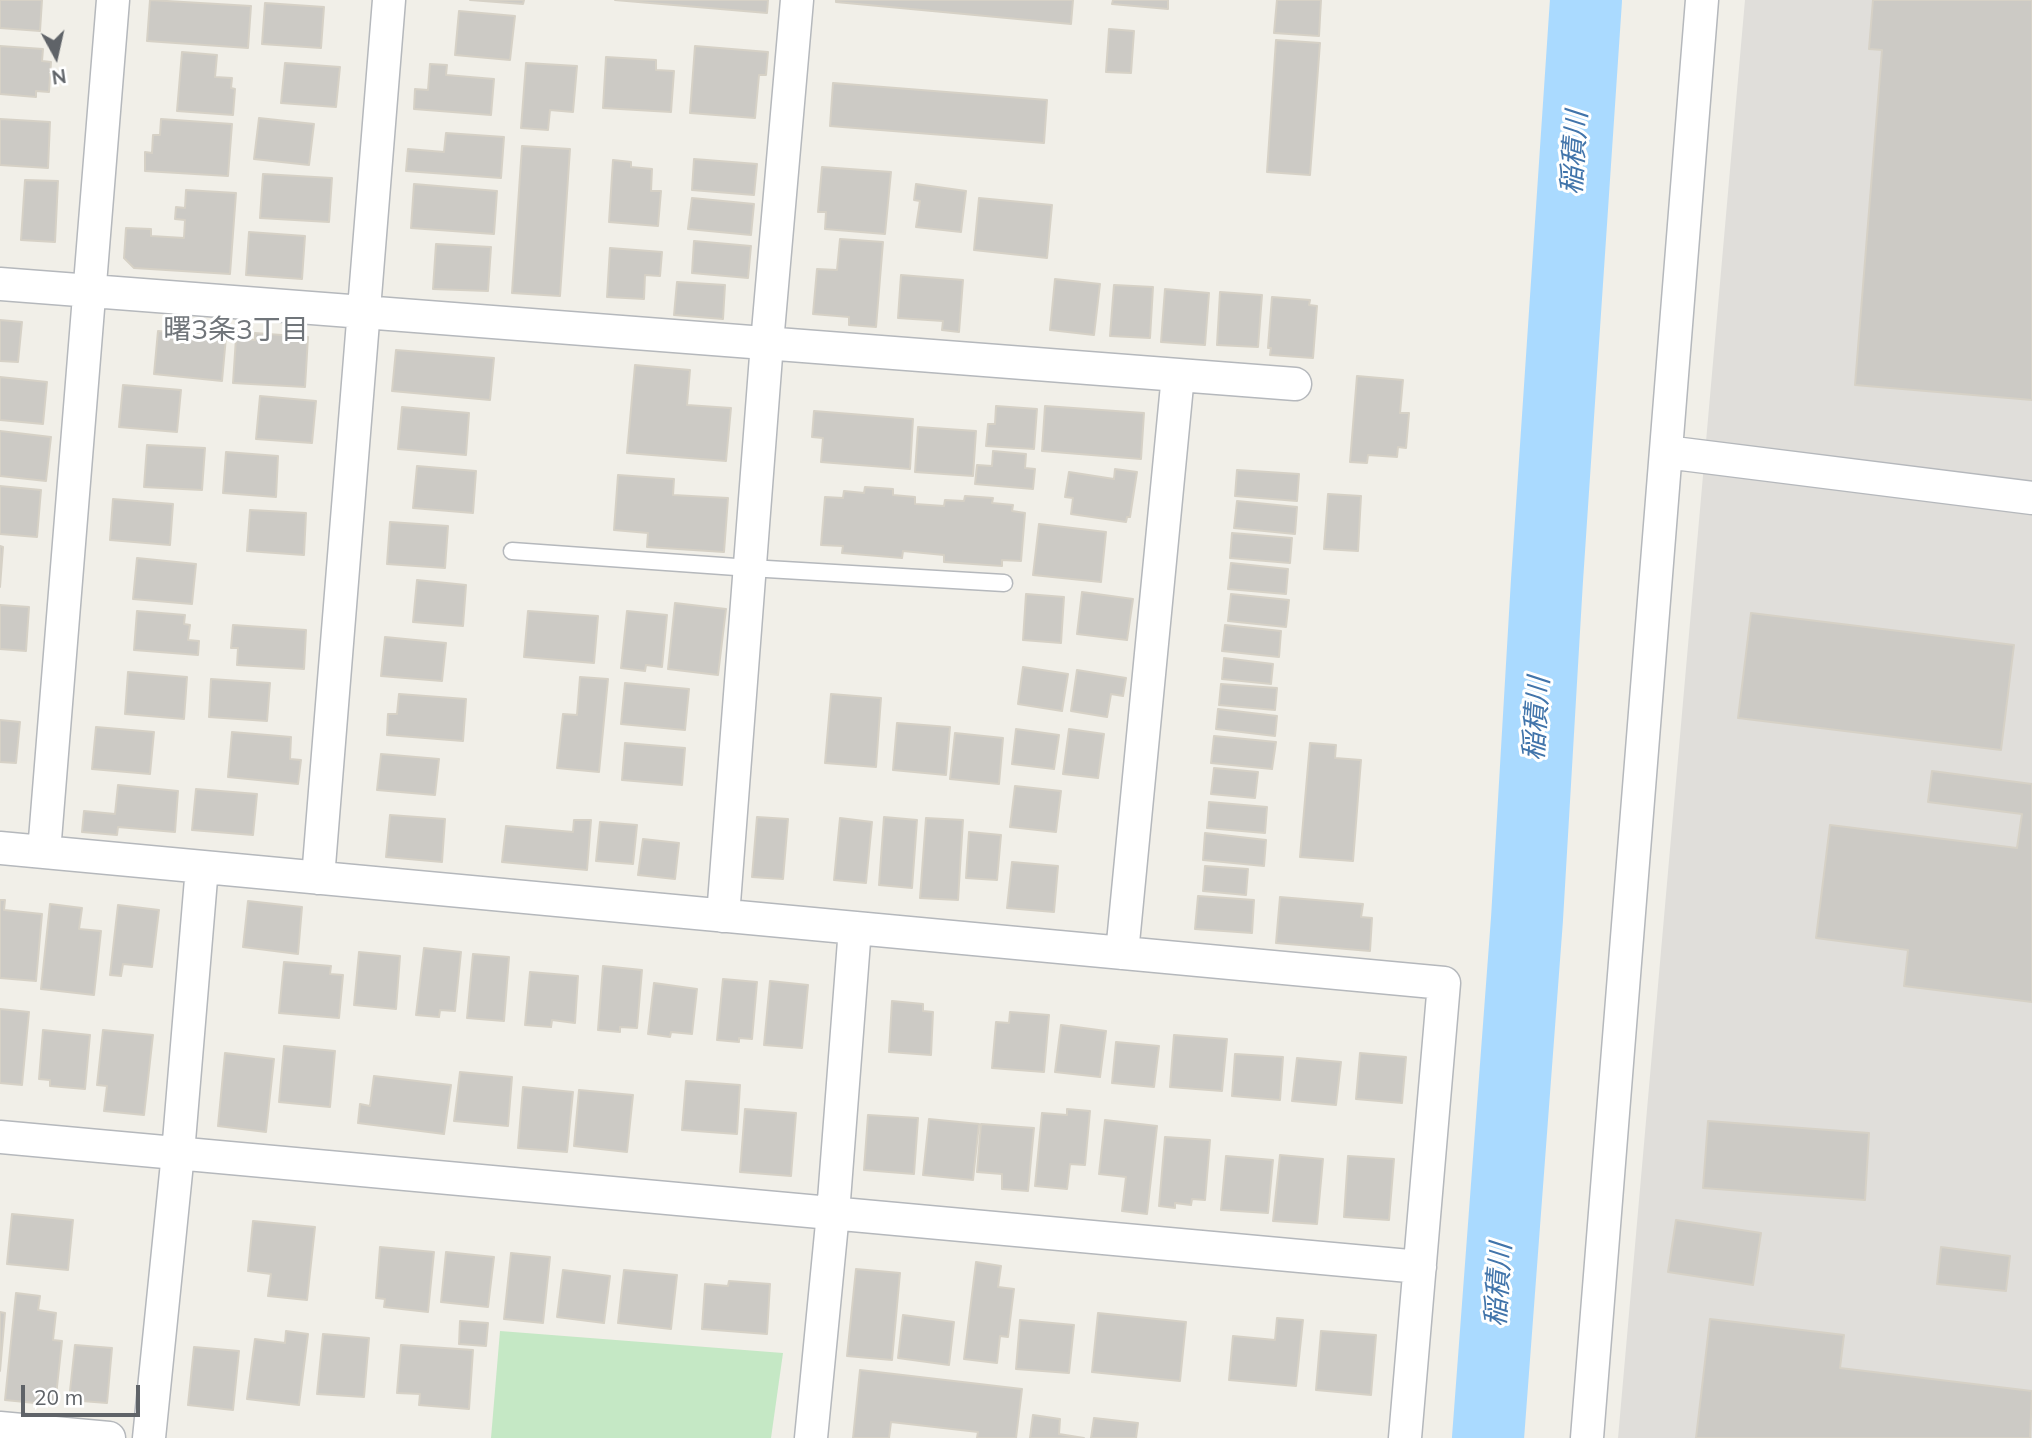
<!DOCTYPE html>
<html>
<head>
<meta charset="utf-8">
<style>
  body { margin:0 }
  #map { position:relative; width:2032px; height:1438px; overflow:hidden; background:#f1efe8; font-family:Mulish,sans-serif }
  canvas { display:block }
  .north { position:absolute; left:21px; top:21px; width:70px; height:70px; -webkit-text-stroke:5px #fff; paint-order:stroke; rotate:172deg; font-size:19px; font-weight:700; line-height:28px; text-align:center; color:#5f6368 }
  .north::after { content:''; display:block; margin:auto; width:24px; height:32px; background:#5f6368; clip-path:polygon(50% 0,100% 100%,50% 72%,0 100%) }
  .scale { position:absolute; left:21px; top:1385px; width:119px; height:32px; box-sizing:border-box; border:4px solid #5f6368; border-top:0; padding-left:9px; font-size:21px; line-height:24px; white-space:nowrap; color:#5f6368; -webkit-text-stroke:5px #fff; paint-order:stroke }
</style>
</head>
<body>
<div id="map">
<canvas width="2032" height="1438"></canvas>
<div class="north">N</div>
<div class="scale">20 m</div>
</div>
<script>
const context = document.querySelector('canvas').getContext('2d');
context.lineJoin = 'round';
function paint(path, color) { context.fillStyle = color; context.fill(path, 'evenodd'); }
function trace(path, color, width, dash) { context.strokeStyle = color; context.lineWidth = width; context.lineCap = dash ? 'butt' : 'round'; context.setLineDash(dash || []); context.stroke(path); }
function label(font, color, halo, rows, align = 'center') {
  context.font = font + ' Mulish,"Noto Sans JP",sans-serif'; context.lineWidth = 6; context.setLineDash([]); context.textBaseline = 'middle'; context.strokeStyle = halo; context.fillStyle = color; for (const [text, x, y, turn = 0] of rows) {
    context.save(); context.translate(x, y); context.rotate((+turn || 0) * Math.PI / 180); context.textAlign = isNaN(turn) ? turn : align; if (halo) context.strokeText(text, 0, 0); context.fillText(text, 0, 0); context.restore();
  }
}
const industrial = new Path2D(`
  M1745,0H2032V1438H1618Z`);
const green = new Path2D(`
  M500,1331L783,1353L771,1438H491Z`);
const river = new Path2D(`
  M1488,1438L1527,919L1547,580L1586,0`);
const building = new Path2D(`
  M0,0H42L40,31L0,28Z
  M150,0L251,6L248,48L147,41Z
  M470,0H524L523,4Z
  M615,0H768L767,13Z
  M836,0H1073L1071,24L836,2Z
  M1113,0H1168V9L1112,4Z
  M1277,0H1321L1319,36L1274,33Z
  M1873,0H2032V400L1855,385L1882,50L1869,49Z
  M265,3L324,7L321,48L262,44Z
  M459,11L515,16L510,60L455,55Z
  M1109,29L1134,31L1131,73L1106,72Z
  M1276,40L1320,43L1310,175L1267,172Z
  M0,46L43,49L42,61L51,62L49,92L36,91V97L0,94Z
  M695,46L768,52L766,75H759L755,118L690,113Z
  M182,52L217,55L215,77L232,78L231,88L235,89L233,115L177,111Z
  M606,57L656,60V70L674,71L671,112L603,108Z
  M285,63L340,67L336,107L281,103Z
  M526,63L577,66L573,112L550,110L548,130L521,128Z
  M430,64L447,65L446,75L494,79L491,115L414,109L415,89L428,90Z
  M833,83L1047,100L1044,143L830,126Z
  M259,118L314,124L309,165L254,159Z
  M0,119L50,122L48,168L0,165Z
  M161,119L232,124L228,176L145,171V152L152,153L153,135H160Z
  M446,133L504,137L501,178L406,171L408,149L444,152Z
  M522,146L570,149L560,296L512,293Z
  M694,159L757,164L754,195L692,190Z
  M613,160L631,162V167L652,169L651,191H661L658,226L609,222Z
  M822,167L891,172L885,234L825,229L826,212H818Z
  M263,174L332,178L329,222L260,218Z
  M25,180L58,181L55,242L21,240Z
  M414,184L497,191L494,234L411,228Z
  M916,184L966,191L961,232L916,227L920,201L914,200Z
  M186,190L236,193L230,274L134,268L124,258L126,228L151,229V236L184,238L185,220L175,219L176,207L185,208Z
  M692,198L754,204L751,235L688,229Z
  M979,198L1052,205L1047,258L974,250Z
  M249,232L305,236L302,279L246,275Z
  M840,239L883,242L876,327L849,325V317L813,314L817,269L837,270Z
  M694,241L751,246L748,278L692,273Z
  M436,244L491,247L488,291L433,289Z
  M610,248L662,252L660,276L645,275L644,299L607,297Z
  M901,275L963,280L959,332L942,330L943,321L898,318Z
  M1055,279L1100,284L1094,335L1050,330Z
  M677,282L725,285L723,319L674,315Z
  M1114,285L1153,287L1150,338L1110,336Z
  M1165,289L1209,293L1205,345L1161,342Z
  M1220,292L1262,295L1258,347L1217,345Z
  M1272,297L1310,300L1309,305L1317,306L1313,358L1270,355L1271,348H1268Z
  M0,320L22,322L18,362L0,361Z
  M158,331L226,337L222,381L154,374Z
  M255,333L308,337L305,387L233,383L236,338L255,340Z
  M396,350L494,358L490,400L392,391Z
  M635,365L690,370L687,405L731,408L726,461L627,453Z
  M1357,376L1403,380L1400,413H1409L1406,448L1398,447L1397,457L1368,455L1367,463L1350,462Z
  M0,377L47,382L43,424L0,420Z
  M123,385L181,390L177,432L119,427Z
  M260,396L316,401L312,443L256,439Z
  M996,406L1037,409L1034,449L986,446L988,424H995Z
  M1045,406L1144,413L1141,459L1042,451Z
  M402,407L469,413L466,455L398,449Z
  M814,411L913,419L910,469L821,462L823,438L812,437Z
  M918,427L976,431L973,476L915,472Z
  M0,431L51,437L46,481L0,476Z
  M147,445L205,448L202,490L144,487Z
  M993,451L1026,454L1025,468L1035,469L1033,489L975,484L977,465L992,466Z
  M226,452L278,456L276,497L223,493Z
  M417,466L476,471L473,513L413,508Z
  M1115,469L1137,472L1130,517H1127L1126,522L1071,514L1073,498L1065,497L1069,472L1114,479Z
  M1237,470L1299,474L1297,501L1235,496Z
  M618,475L674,479L673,495L728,498L724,552L647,547L648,533L614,530Z
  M0,486L41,490L37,537L0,534Z
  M865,487L893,489V495L915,497V504L944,506L945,500L964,501L965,496L993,498L992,503L1013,505L1012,511L1025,513L1021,561L1002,560V566L944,562V555L903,551L902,558L842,553L843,546L821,545L825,497L843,498L844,491L864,493Z
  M1328,494L1361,496L1358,551L1324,549Z
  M113,499L173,504L170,545L110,540Z
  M1237,501L1297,507L1295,534L1234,528Z
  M250,510L306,513L304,555L247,551Z
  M390,522L448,526L445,568L387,564Z
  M1039,524L1106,532L1101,582L1033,575Z
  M1232,533L1292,538L1290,563L1230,558Z
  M0,546L3,547L0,587Z
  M137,558L196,564L192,604L133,599Z
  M1231,563L1288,569L1286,594L1228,589Z
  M417,580L466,585L463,626L413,622Z
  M1082,592L1133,599L1127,640L1077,634Z
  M1026,594L1064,597L1061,643L1023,640Z
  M1231,594L1289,600L1286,627L1228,621Z
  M675,603L726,609L718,675L668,669Z
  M0,605L29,607L26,651L0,649Z
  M137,611L185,615L184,624L190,625L188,640L199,641L198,655L134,650Z
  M528,611L598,616L594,663L524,657Z
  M627,611L667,615L662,667L646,665L645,671L621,668Z
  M1751,613L2014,645L2001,750L1738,718Z
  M233,625L306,630L304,669L237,665L238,648H231Z
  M1225,625L1281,631L1279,657L1222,651Z
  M385,637L446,643L442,681L381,676Z
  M1224,658L1273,664L1271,684L1222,679Z
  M1023,667L1068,674L1062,711L1018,704Z
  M1077,670L1126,678L1123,696L1111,694L1107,717L1071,711Z
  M128,672L187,677L184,719L125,714Z
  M580,677L608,679L599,772L557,768L563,714L577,715Z
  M211,679L270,683L267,721L209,717Z
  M625,683L689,689L685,730L621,724Z
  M1221,684L1277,688L1275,710L1219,705Z
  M399,694L466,699L463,741L387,735L388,714H397Z
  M831,694L881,698L876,767L825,763Z
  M1218,709L1277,716L1275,736L1216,729Z
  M0,720L20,722L16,763L0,762Z
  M897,723L950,727L946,775L893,770Z
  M96,727L154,732L150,774L92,769Z
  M1016,729L1059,735L1054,769L1012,764Z
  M1069,729L1104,734L1098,778L1063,774Z
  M232,732L291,737L290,759L301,760L298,784L228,777Z
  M955,733L1003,738L999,784L950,779Z
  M1214,736L1276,742L1272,769L1211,763Z
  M625,743L685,748L682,785L622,780Z
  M1310,743L1336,745L1335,758L1361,760L1353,861L1300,857Z
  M381,754L439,759L435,795L377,790Z
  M1214,768L1258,772L1255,798L1211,794Z
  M1932,771L2032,784V1002L1904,986L1908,950L1816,938L1830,825L2017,848L2022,814L1928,802Z
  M118,785L178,791L175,832L118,827L117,835L82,832L84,811L115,814Z
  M1015,786L1061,791L1056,832L1010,827Z
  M196,789L257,794L253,835L192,830Z
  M1209,802L1267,807L1265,833L1207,828Z
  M390,815L445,819L442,862L386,857Z
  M757,817L788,819L783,879L752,877Z
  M884,817L917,820L912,888L879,885Z
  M840,818L872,822L866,883L834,880Z
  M926,818L963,820L958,900L920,898Z
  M574,820H591L587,870L502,862L506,826L573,832Z
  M600,822L637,825L633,864L596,861Z
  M969,832L1001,835L997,880L966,878Z
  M1205,833L1266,840L1264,866L1203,860Z
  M643,839L679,843L675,879L638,875Z
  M1012,862L1058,866L1054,912L1007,908Z
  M1205,866L1248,869L1246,895L1203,891Z
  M1198,896L1254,900L1252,933L1195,929Z
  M1280,897L1363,904L1361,917L1372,918L1370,951L1276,943Z
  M0,900H5L4,910L42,914L36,981L0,978Z
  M248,901L302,907L298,954L243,947Z
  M50,904L82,908L79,929L101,931L94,995L41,989Z
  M118,905L159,910L152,967L123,964L121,976L110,975Z
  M424,948L461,952L455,1011L440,1010L439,1017L416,1015Z
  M359,952L400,956L396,1009L354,1005Z
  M473,954L509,957L504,1021L467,1018Z
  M284,962L331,966L330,974L343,975L339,1018L279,1013Z
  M603,966L642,970L637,1028L620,1027V1032L598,1030Z
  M530,972L578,976L575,1023L552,1020L551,1027L525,1025Z
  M723,979L757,982L752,1039L739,1038V1042L717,1040Z
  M770,981L808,985L802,1048L764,1045Z
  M654,983L697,989L692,1034L671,1032L670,1037L648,1034Z
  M892,1001L923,1004V1011L933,1012L931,1055L889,1052Z
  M0,1009L29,1012L22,1085L0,1083Z
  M1010,1012L1049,1015L1044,1072L992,1068L996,1022L1009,1023Z
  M1061,1025L1106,1031L1100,1077L1055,1072Z
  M43,1030L90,1035L85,1089L50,1086V1080L39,1079Z
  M103,1030L153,1035L144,1115L104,1111L107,1086L97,1085Z
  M1174,1035L1227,1039L1222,1091L1170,1087Z
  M1116,1042L1159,1046L1154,1087L1112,1083Z
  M284,1046L335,1051L330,1107L279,1102Z
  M225,1053L274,1059L266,1132L218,1126Z
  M1360,1053L1406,1057L1402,1103L1356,1099Z
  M1235,1054L1283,1057L1280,1100L1232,1096Z
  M1297,1058L1341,1062L1336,1105L1292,1101Z
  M460,1072L512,1077L508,1126L454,1121Z
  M374,1076L451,1085L444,1134L358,1123L360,1104L370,1106Z
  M686,1081L740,1085L737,1134L682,1130Z
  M523,1087L573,1092L567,1152L518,1148Z
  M579,1090L633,1095L627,1152L574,1146Z
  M745,1109L796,1113L791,1176L740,1172Z
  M1067,1109L1090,1111L1085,1165L1070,1164L1067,1189L1035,1186L1042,1113L1067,1115Z
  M868,1115L918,1118L914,1174L864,1170Z
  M929,1119L979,1124L973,1180L923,1175Z
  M1105,1120L1157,1126L1147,1214L1122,1211L1126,1177L1099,1174Z
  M1708,1121L1869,1133L1865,1200L1703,1188Z
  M981,1124L1034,1128L1028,1191L1002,1189V1174L977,1172Z
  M1165,1137L1210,1140L1205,1200L1192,1199L1191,1205L1175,1203V1208L1159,1206Z
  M1280,1155L1323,1159L1317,1224L1273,1221Z
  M1226,1156L1273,1160L1268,1213L1221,1210Z
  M1348,1156L1394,1159L1389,1220L1344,1217Z
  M12,1214L73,1220L68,1270L7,1264Z
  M1676,1220L1761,1233L1753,1285L1668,1272Z
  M253,1221L315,1227L307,1300L268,1296L271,1274L248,1271Z
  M380,1247L434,1252L428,1312L384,1307L385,1299L376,1298Z
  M1941,1247L2010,1256L2006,1291L1937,1284Z
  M446,1252L494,1257L488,1307L441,1302Z
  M511,1253L550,1257L543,1323L504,1319Z
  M976,1262L1001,1266L998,1287L1014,1289L1008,1337L1000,1336L997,1363L964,1359Z
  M856,1269L900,1273L892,1360L847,1356Z
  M563,1270L610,1276L604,1323L557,1317Z
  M624,1270L677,1275L671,1329L618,1323Z
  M729,1281L770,1284L767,1334L702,1329L705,1284L728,1286Z
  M16,1293L40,1296L38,1310L56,1313L53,1340L62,1341L55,1405L5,1400Z
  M0,1312L5,1313L0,1371Z
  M1098,1313L1186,1322L1180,1381L1092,1372Z
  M903,1315L954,1322L949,1365L898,1358Z
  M1277,1318L1303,1320L1296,1386L1229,1380L1233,1336L1275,1340Z
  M1710,1319L1844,1335L1840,1368L2032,1391L2030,1438H1696Z
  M1020,1320L1074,1325L1069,1373L1016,1369Z
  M460,1321L488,1323L486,1346L459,1344Z
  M286,1331L308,1334L299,1405L247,1399L255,1339L285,1343Z
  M1321,1331L1376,1335L1371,1395L1316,1390Z
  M323,1334L369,1338L364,1397L317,1394Z
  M75,1345L112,1348L107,1403L69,1400Z
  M401,1345L473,1350L469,1409L419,1405L420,1394L397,1393Z
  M194,1347L239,1351L233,1410L188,1405Z
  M860,1370L1022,1389L1016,1438H977L978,1432L891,1422L889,1438H853Z
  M1033,1415L1060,1419L1059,1434L1084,1438H1030Z
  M1094,1418L1138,1423L1136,1438H1091Z`);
const service = new Path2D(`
  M512,551L750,568L1004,583`);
const minor = new Path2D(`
  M0,284L1295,384
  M1666,452L2032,498
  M0,848L1444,983L1405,1438
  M44,852L113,0
  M318,878L389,0
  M723,916L767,343L797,0
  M1122,953L1178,375
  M0,1137L1420,1267
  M0,1428L109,1438
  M149,1438L178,1153L202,867
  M811,1438L833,1213L855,928
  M1587,1438L1702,0`);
const waterNames = [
  ["稲積川",1575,153,-86],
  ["稲積川",1537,719,-86],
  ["稲積川",1499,1285,-86]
];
const neighbourhoodNames = [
  ["曙3条3丁目",236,331]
];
paint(industrial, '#e0deda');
paint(green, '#c5e8c5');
trace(river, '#aadaff', 72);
paint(building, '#cccac5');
trace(building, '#d6d1c6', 2);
trace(service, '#b5b8bc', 19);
trace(minor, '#b5b8bc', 35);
trace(service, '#fff', 16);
trace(minor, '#fff', 32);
label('italic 28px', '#4174aa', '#fff', waterNames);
label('28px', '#70757a', '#fff', neighbourhoodNames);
</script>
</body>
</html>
